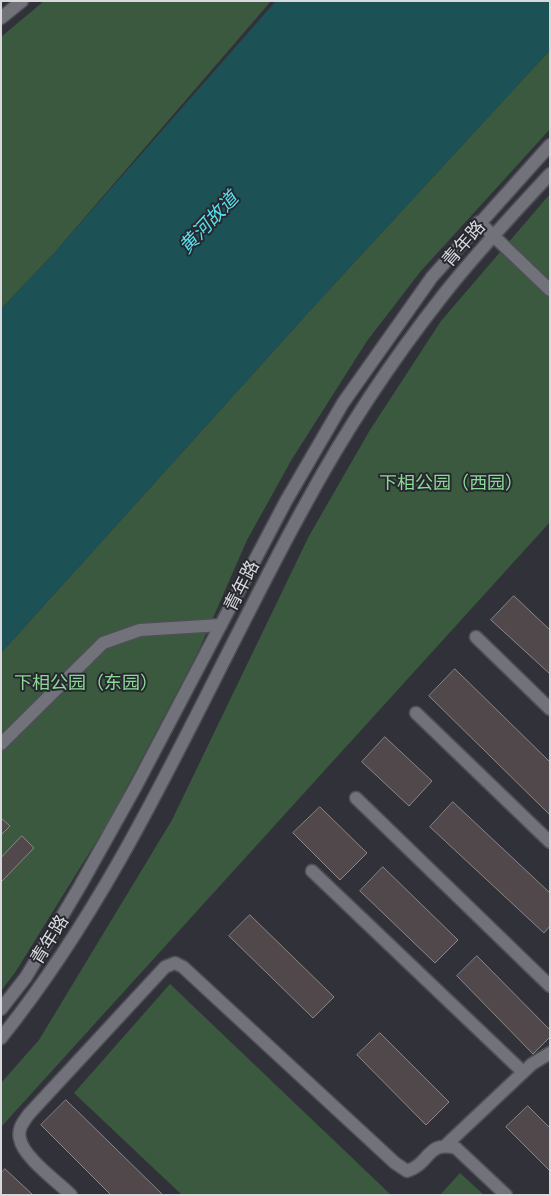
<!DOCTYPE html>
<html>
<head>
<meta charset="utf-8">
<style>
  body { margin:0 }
  #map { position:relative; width:551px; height:1196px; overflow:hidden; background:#313239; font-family:Inter,sans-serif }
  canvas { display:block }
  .frame { position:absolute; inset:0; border:2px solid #d8d8dd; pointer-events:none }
</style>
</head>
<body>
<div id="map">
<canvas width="551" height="1196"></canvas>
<div class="frame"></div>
</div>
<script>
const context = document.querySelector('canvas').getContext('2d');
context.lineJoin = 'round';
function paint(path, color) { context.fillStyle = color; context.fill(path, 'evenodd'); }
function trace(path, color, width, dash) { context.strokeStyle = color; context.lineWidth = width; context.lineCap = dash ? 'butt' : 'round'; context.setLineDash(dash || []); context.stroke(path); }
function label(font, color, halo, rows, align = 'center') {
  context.font = font + ' Inter,"Noto Sans SC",sans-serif'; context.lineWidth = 4; context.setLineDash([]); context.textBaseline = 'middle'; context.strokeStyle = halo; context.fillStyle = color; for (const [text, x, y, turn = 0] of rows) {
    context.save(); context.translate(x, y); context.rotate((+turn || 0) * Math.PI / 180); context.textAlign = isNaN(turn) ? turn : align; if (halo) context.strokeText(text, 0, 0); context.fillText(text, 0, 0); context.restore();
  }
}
const green = new Path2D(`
  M44,1H271L56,251L1,309V37Z
  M550,50V129L420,272L367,341L292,459L247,540L199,650L109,821L16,971L1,991V653L316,304Z
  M550,194V522L1,1127V1083L39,1040L172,820L309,536L370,430L441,321Z
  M170,984L391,1195H182L74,1093Z
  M460,1173L484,1195H440Z`);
const water = new Path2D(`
  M276,1H550V50L316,304L1,653V309L56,251Z`);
const building = new Path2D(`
  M514,596L550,630V674L491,620Z
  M455,669L550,762V815L429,696Z
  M385,737L432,781L409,806L362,762Z
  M453,802L550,893V926L544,933L430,827Z
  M320,807L367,853L340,880L293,833Z
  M1,818L10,826L1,835Z
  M22,836L34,848L1,882V858Z
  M383,867L458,940L435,963L360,891Z
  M250,915L334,997L313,1018L229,936Z
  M477,956L550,1030V1037L533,1054L457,976Z
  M380,1033L449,1102L426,1125L357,1055Z
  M66,1100L163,1195H111L41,1125Z
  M528,1106L550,1128V1171L506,1127Z
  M5,1169L33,1195H1V1173Z`);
const minor = new Path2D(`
  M1,18L22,1
  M479,222L550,290
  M476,637L550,709
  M416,713L550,842
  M1,744L103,643L140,630L221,625
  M356,798L550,986
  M312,871L523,1072
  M1,1009L26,977L80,886L136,786L286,501L343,403L432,277L550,145
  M1,1038C130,877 206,684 305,505C345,431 392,360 444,294C477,252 514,213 550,174
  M446,1145L532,1064L550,1053
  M71,1195C58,1182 23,1157 20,1139C17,1129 24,1121 29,1114L165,967L175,963L183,967L395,1163L407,1171C430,1164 427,1140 456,1148L506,1195`);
const streetNames = [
  ["青年路",464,244,-49],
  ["青年路",242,586,-63],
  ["青年路",50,940,-58]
];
const parkNames = [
  ["下相公园（西园）",451,484],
  ["下相公园（东园）",86,684]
];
const waterNames = [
  ["黄河故道",209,223,-47]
];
paint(green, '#3b593f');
paint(water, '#1c5155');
paint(building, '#50484b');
trace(building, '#8e8588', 1);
trace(minor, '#4e4f55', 15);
trace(minor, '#71727a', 12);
label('18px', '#d8d8dd', '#27282f', streetNames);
label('18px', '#8bd996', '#27282f', parkNames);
label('italic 19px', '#51e2ee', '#27282f', waterNames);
</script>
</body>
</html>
